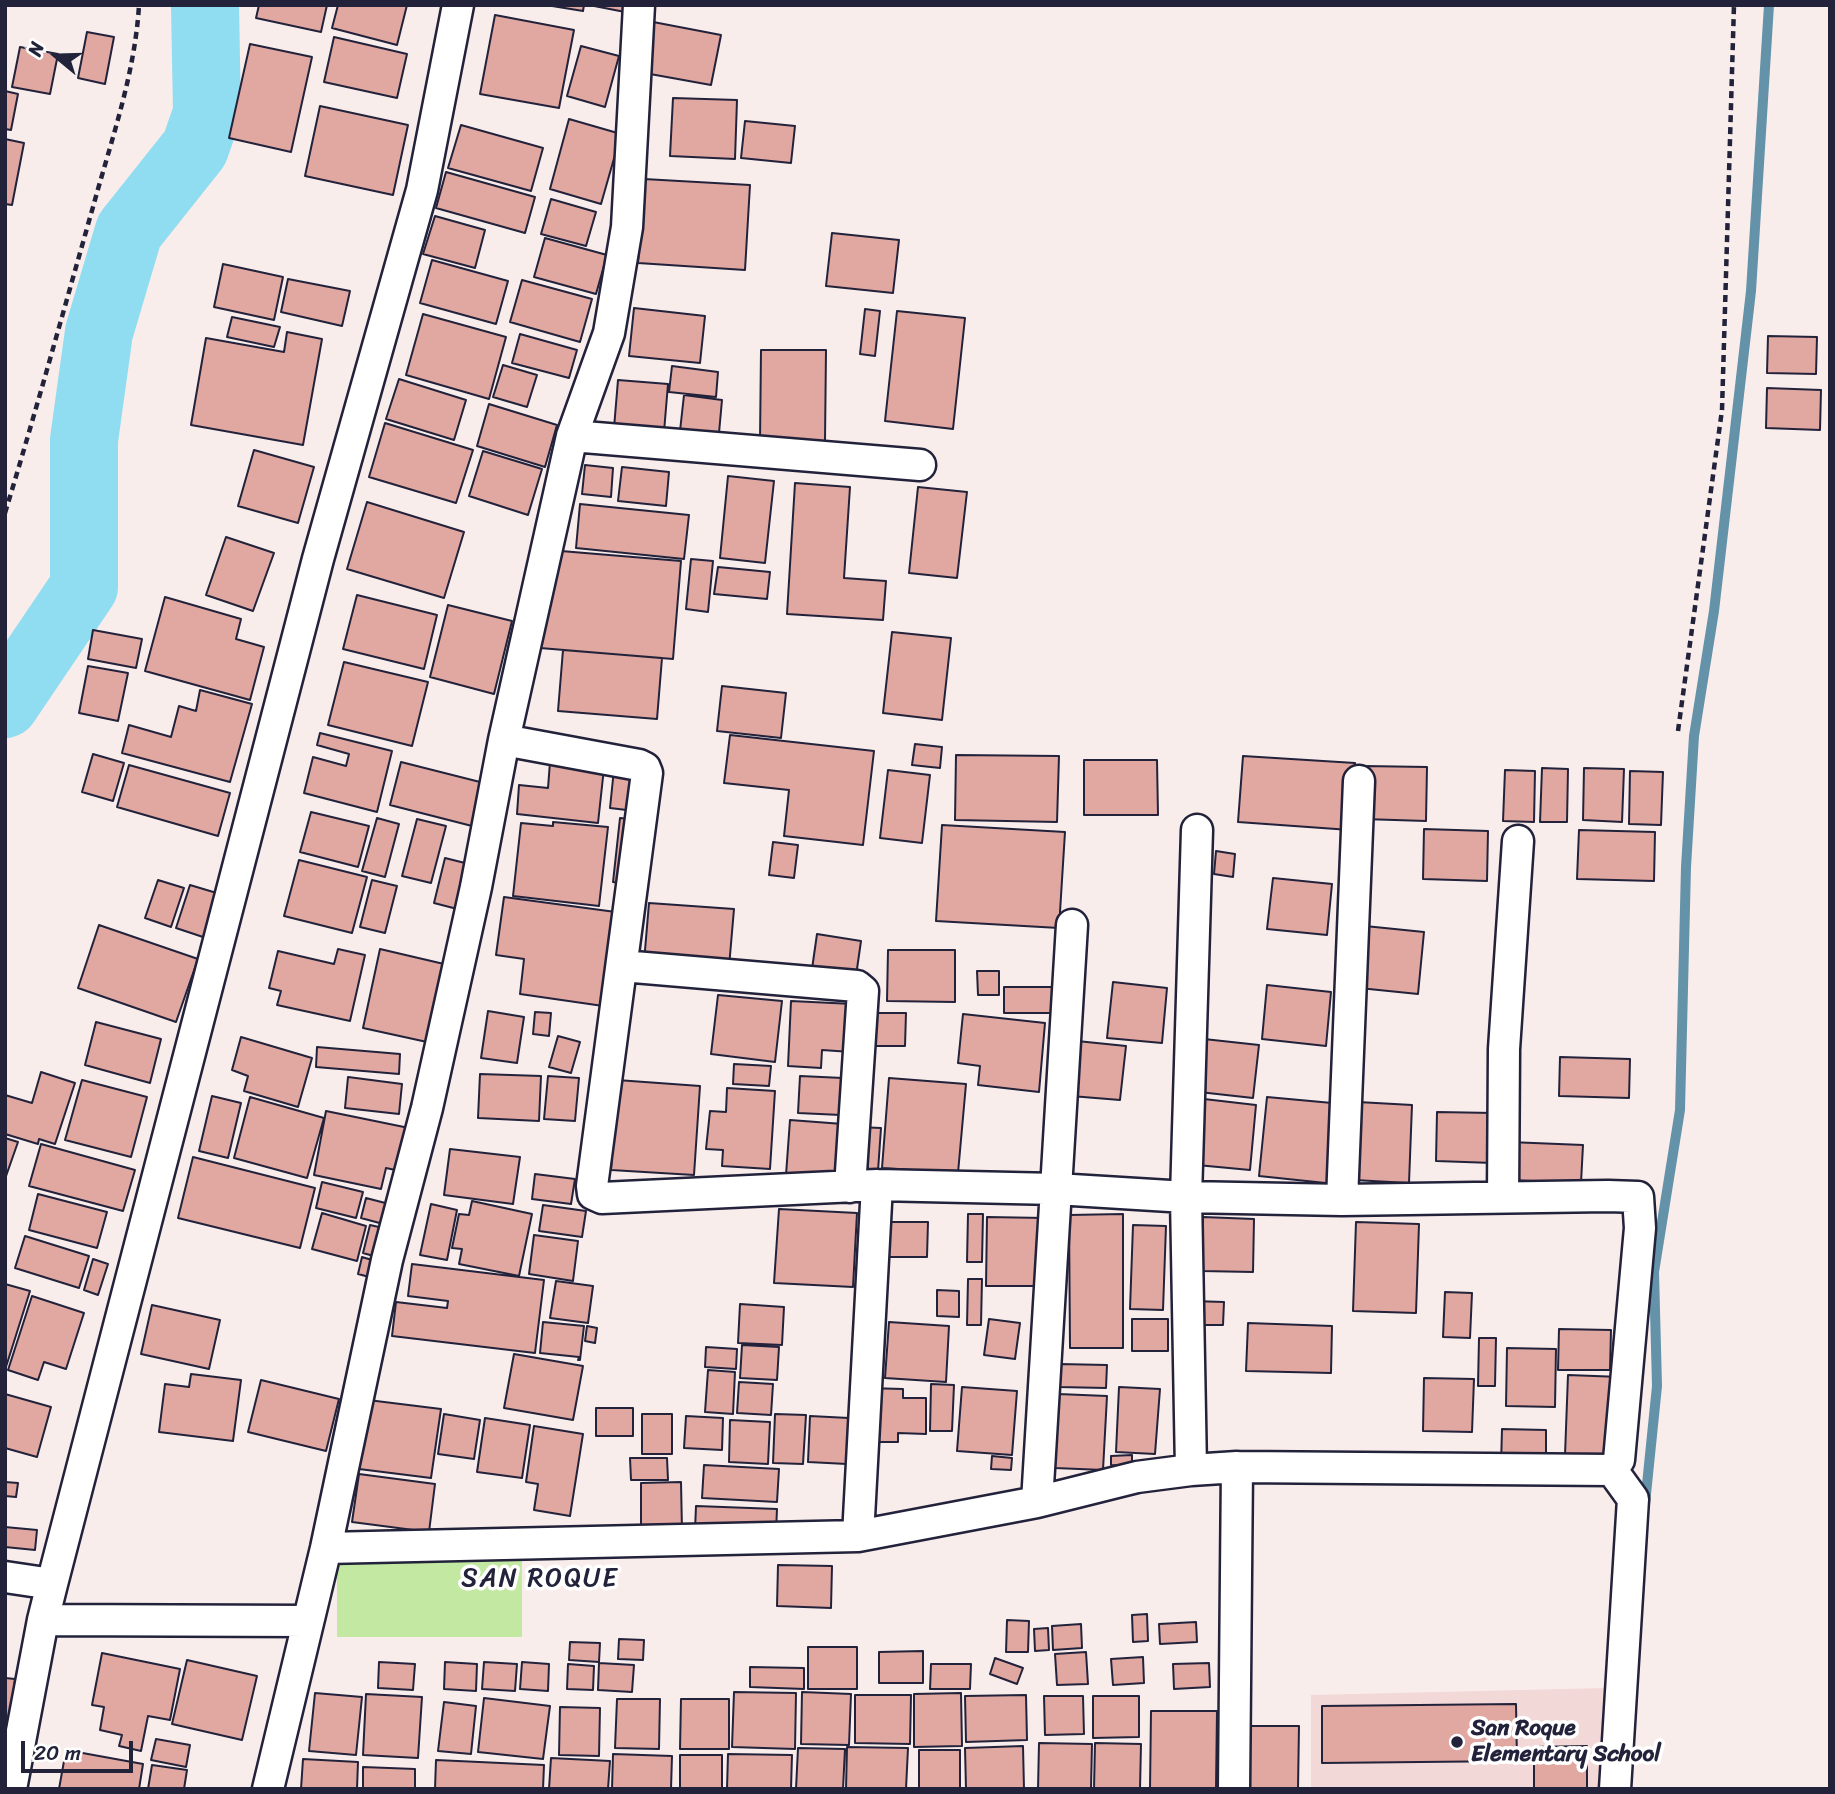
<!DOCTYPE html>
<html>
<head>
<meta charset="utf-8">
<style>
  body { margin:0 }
  #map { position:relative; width:1835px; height:1794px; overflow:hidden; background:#f9edec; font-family:Sriracha,sans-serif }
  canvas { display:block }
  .frame { position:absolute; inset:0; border:7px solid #22223b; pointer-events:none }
  .north { position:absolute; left:21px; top:21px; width:70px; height:70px; -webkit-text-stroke:5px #fff; paint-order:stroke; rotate:289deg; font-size:19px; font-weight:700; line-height:28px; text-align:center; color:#22223b }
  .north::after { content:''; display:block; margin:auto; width:24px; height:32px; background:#22223b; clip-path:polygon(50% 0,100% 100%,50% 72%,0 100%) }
  .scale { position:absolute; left:21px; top:1741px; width:112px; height:32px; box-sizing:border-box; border:4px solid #22223b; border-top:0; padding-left:9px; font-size:21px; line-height:24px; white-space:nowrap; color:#22223b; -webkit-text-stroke:5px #fff; paint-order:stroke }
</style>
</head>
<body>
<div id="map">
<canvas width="1835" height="1794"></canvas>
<div class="frame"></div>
<div class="north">N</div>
<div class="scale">20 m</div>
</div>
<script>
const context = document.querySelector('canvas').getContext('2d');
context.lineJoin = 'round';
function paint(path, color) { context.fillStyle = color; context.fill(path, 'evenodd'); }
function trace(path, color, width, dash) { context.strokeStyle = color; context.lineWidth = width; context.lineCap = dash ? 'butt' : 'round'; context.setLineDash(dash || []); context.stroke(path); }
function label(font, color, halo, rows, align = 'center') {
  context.font = font + ' Sriracha,sans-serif'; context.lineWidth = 7; context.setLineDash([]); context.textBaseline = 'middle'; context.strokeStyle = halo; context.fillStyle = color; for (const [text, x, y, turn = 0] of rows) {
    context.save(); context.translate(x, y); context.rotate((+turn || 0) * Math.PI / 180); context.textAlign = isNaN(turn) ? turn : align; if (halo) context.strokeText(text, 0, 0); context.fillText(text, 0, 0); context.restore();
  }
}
const built = new Path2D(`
  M1606,1688L1601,1789H1311V1695Z`);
const green = new Path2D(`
  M337,1551H522V1637H337Z`);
const stream = new Path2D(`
  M1645,1504L1657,1386L1654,1272L1680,1110L1686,867L1694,736L1714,611L1751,291L1769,5`);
const river = new Path2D(`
  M5,704L84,587V440L99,332L129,231L195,148L207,113L205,5`);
const building = new Path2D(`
  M259,5H327L321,32L256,18Z
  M338,5H407L397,45L332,28Z
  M546,5H584L583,11Z
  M589,5H626L625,12Z
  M495,15L574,30L559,108L480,94Z
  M648,21L721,35L711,85L639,72Z
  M87,32L114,37L105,84L78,78Z
  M334,37L407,54L397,98L324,82Z
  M250,44L312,57L291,152L229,138Z
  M581,46L619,56L605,107L567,96Z
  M20,47L58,54L50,94L12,87Z
  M5,91L18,94L11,130L5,129Z
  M673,98L737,100L735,159L670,156Z
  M320,106L408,125L393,195L305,176Z
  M569,119L621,134L601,204L550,189Z
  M745,121L795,126L791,163L741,158Z
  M461,125L543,148L531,191L448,168Z
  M5,139L24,143L12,205L5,204Z
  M446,172L535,197L525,233L436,208Z
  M644,179L750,185L745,270L638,263Z
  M551,199L596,212L586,246L541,234Z
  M435,216L485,230L475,268L423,254Z
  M832,233L899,240L893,293L826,286Z
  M545,238L607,255L596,294L534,277Z
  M432,260L508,281L496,324L420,303Z
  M223,264L283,277L274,320L214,307Z
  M288,279L350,291L342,326L281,312Z
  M522,280L592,299L580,342L510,322Z
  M634,308L705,316L700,363L629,356Z
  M865,309L880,311L875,356L860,354Z
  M897,311L965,318L953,429L885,421Z
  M423,314L506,337L489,399L406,375Z
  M232,317L280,327L274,347L227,337Z
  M287,332L322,339L303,445L191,425L206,338L284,352Z
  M520,334L577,350L569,378L512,363Z
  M1768,336L1817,337L1816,374L1767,373Z
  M761,350H826L825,441H760Z
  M503,365L537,375L527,407L493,397Z
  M672,366L718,372L716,397L669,392Z
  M399,379L466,400L454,440L386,419Z
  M618,380L668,384L664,432L614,428Z
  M1767,388L1821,390L1820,430L1766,428Z
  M684,395L722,400L718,444L679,440Z
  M489,404L557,425L545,467L477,446Z
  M385,423L473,450L456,503L369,477Z
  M254,450L314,467L298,523L238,506Z
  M483,451L542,469L528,515L469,496Z
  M585,465L613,468L611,497L582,494Z
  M622,467L669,472L666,506L618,501Z
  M728,476L774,481L765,563L720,558Z
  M795,483L850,487L844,578L886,581L883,620L787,614Z
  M918,487L967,492L957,578L909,573Z
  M367,502L464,532L444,598L347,569Z
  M580,504L689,515L684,559L576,548Z
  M226,537L274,553L253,611L206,595Z
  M549,550L681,561L673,659L540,648Z
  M691,559L713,561L708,612L686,609Z
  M718,567L770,572L767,599L714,594Z
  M357,595L437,615L424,669L343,649Z
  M165,597L241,619L236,639L264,647L250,700L145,671Z
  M448,605L512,621L494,694L430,677Z
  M93,630L142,639L136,668L88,659Z
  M892,632L951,638L942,720L883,713Z
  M563,650L662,658L657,719L558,711Z
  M344,662L428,682L412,746L328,725Z
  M88,666L128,673L118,721L79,713Z
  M722,686L786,693L781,738L717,731Z
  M200,690L252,704L230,782L122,753L129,725L171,737L179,706L196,711Z
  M320,733L392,751L377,812L304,793L313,757L346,766L349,754L317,745Z
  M730,735L874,751L863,845L784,836L789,790L724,783Z
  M915,744L942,747L940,768L912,765Z
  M93,754L124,763L113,801L82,792Z
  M956,755L1059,756L1057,822L955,820Z
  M1243,756L1355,763L1350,830L1238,822Z
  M1084,760H1157L1158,815H1084Z
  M401,762L484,783L472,826L390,805Z
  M550,762L604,768L598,823L517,814L519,785L548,788Z
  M129,765L230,793L218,836L117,807Z
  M1364,766L1427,767L1426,821L1363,819Z
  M1542,768L1568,769L1567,822H1540Z
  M1584,768L1624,769L1622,822L1583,820Z
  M614,769L640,772L635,811L610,808Z
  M888,770L930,775L922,843L880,838Z
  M1505,770L1535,771L1534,822L1503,821Z
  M1630,771L1663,772L1661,825L1629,824Z
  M311,812L369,826L358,867L300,852Z
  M377,818L399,824L385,877L362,871Z
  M620,818L638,820L631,885L613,882Z
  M417,819L446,826L431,883L402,876Z
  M553,822L608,827L599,906L513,896L521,823L553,826Z
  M942,825L1065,832L1059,928L936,921Z
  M1424,829L1488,831L1487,881L1423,879Z
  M1579,830L1655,832L1654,881L1577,879Z
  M773,842L798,845L794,878L769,875Z
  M1216,851L1235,854L1233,877L1214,874Z
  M445,858L473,865L461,910L434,903Z
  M299,860L367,877L352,933L284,916Z
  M1273,878L1332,884L1327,935L1267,929Z
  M158,880L184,888L171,927L145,918Z
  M372,880L397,886L385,933L360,927Z
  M190,885L220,894L206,938L176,928Z
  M504,897L623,913L610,1007L520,994L524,959L496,955Z
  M649,903L734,909L729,967L644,962Z
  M99,925L198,959L176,1022L78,988Z
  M1365,926L1424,932L1418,994L1359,988Z
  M817,934L861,941L856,976L812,969Z
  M338,949L365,955L350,1021L277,1005L281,991L269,988L278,951L334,964Z
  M380,949L444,964L427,1042L363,1028Z
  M888,950H955V1002L887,1001Z
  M977,971H999V995H978Z
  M1113,982L1167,988L1162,1043L1107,1038Z
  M1267,985L1331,992L1326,1046L1262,1039Z
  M1004,987H1055L1054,1013H1004Z
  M718,995L782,1001L775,1062L711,1054Z
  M791,1001L853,1004L851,1052L822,1050L821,1068L788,1066Z
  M488,1011L524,1017L517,1063L481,1058Z
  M535,1012L551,1013L549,1036L533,1034Z
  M872,1013H906L905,1046H872Z
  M963,1014L1045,1023L1039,1092L978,1085L980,1066L958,1063Z
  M96,1022L161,1039L150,1083L85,1065Z
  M558,1036L580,1042L571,1073L549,1067Z
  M241,1037L312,1058L298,1107L244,1091L248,1076L232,1070Z
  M1204,1039L1259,1045L1253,1098L1199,1092Z
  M1077,1041L1126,1046L1120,1100L1071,1096Z
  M317,1047L400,1054L399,1074L316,1067Z
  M1560,1057L1630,1059L1629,1098L1559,1096Z
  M734,1064L771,1066L769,1086L733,1084Z
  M41,1072L75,1083L55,1144L39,1139L38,1144L5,1134V1095L32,1103Z
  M480,1074L541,1076L539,1121L478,1118Z
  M548,1076L579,1078L575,1121L544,1119Z
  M800,1076L843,1078L841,1115L798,1113Z
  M348,1077L402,1084L399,1114L345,1108Z
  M889,1078L966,1084L958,1173L882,1168Z
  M82,1080L147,1097L131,1157L65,1140Z
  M617,1080L700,1086L694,1175L611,1170Z
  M727,1088L775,1091L770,1169L722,1166L723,1150L706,1149L710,1111L726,1112Z
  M212,1096L241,1103L228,1158L199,1151Z
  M250,1097L324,1118L307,1178L234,1158Z
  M1267,1097L1343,1104L1335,1184L1259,1176Z
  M1204,1099L1256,1105L1250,1170L1197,1165Z
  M1358,1102L1412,1105L1409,1183L1354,1180Z
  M326,1111L409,1128L400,1171L386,1168L381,1189L314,1175Z
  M1437,1112L1494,1113L1493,1163L1436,1161Z
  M790,1120L843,1124L839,1179L786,1175Z
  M858,1127L881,1128L878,1171L856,1169Z
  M5,1138L18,1142L5,1179Z
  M1509,1142L1583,1145L1581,1183L1508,1180Z
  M41,1144L135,1170L123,1211L29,1186Z
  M450,1149L520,1157L513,1204L444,1195Z
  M193,1157L315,1188L300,1248L178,1218Z
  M535,1174L575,1179L571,1204L532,1199Z
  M322,1182L363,1192L356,1218L316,1208Z
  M38,1194L107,1212L97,1248L29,1230Z
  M366,1198L393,1205L387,1225L361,1218Z
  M472,1201L532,1214L519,1276L459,1264L462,1249L452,1248L459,1214L469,1215Z
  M431,1204L457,1210L447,1260L420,1255Z
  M543,1205L586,1211L582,1237L539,1231Z
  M779,1209L857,1213L853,1287L774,1283Z
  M322,1213L366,1226L357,1261L312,1249Z
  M968,1214H983L982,1262H967Z
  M1123,1214V1348H1070L1069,1215Z
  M987,1217L1045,1218V1286H986Z
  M1203,1217L1254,1219L1253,1272L1201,1271Z
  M882,1222H928L927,1257H881Z
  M1356,1222L1419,1224L1416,1313L1353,1311Z
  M370,1225L392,1230L384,1259L363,1253Z
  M1133,1225L1166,1226L1163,1310L1130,1309Z
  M534,1235L578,1241L573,1281L529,1274Z
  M25,1236L89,1256L79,1288L15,1268Z
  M362,1257L382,1263L377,1279L358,1274Z
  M93,1259L108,1264L98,1295L84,1290Z
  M412,1264L544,1280L535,1353L392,1336L396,1302L447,1308L448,1301L408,1296Z
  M968,1279H982L981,1325H967Z
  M556,1281L593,1286L588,1323L550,1318Z
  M5,1284L30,1291L5,1370Z
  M937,1290L959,1291V1317L937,1316Z
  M1445,1292L1472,1293L1470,1338L1443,1337Z
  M32,1296L84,1313L66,1369L44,1362L38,1380L8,1370Z
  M1192,1301L1224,1302L1223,1325H1191Z
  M740,1304L784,1307L782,1345L738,1343Z
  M152,1305L220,1320L209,1369L141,1354Z
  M989,1319L1020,1323L1015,1359L984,1355Z
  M1132,1319H1168V1351H1132Z
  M543,1322L584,1326L580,1360H578L579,1357L540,1353Z
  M889,1322L949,1326L946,1382L885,1378Z
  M1248,1323L1332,1326L1331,1373L1246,1371Z
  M587,1326L597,1328L595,1343L585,1341Z
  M1559,1329L1611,1330L1610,1370H1558Z
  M1479,1338H1496L1495,1386H1478Z
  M742,1345L779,1347L777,1380L740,1378Z
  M706,1347L737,1349L736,1369L705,1367Z
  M1507,1348L1556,1349L1555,1407L1506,1406Z
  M514,1354L583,1366L573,1420L504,1408Z
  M1059,1364L1107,1365L1106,1388L1058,1387Z
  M708,1370L735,1372L733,1414L705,1412Z
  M191,1374L241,1380L233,1441L159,1432L165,1384L189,1387Z
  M1568,1375L1621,1377L1617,1457L1565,1455Z
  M1424,1378L1474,1379L1472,1432L1423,1431Z
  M261,1380L339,1399L326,1451L248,1432Z
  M739,1382L773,1384L771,1415L737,1413Z
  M931,1384L954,1385L952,1431H930Z
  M962,1387L1017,1391L1012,1455L957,1451Z
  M1119,1387L1160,1389L1155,1454L1116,1452Z
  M867,1388L903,1389V1398H926V1434L898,1433V1442H866Z
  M5,1394L51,1407L37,1457L5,1448Z
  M1058,1394L1107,1396L1103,1470L1055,1468Z
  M368,1400L441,1409L431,1478L359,1469Z
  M596,1408H633V1436H596Z
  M444,1414L480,1420L474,1459L438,1454Z
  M642,1414H672V1454H642Z
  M775,1414L806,1415L803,1464L773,1463Z
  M686,1416L723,1418L722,1450L684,1448Z
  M810,1416L849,1418L847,1464L808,1462Z
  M485,1418L530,1425L522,1478L477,1472Z
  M730,1420L770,1422L768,1464L729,1462Z
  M534,1426L583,1434L570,1516L534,1510L538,1484L526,1482Z
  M1502,1429L1546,1430V1467L1501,1465Z
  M1132,1455V1466L1111,1465V1456Z
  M992,1456L1012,1458L1011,1470L991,1469Z
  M630,1458H667L668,1480H631Z
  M704,1465L779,1469L777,1502L702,1498Z
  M359,1474L435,1484L429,1532L352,1522Z
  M5,1482L18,1483L16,1497L5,1496Z
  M681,1482L682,1530L641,1531V1483Z
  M696,1506L777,1509L776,1532L695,1530Z
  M5,1527L37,1530L35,1550L5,1547Z
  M778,1565L832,1566L831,1608L777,1606Z
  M1147,1614L1148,1641L1133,1642L1132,1615Z
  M1007,1620L1029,1621L1028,1652H1006Z
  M1196,1622L1197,1642L1160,1644L1159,1624Z
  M1081,1624L1082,1648L1053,1650L1052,1626Z
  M1048,1628L1049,1650L1035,1651L1034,1629Z
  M619,1639L644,1640L643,1660L618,1659Z
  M570,1642L600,1643L599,1662L569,1660Z
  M808,1647H857V1689H808Z
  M923,1651V1683H879V1652Z
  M1086,1652L1088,1684L1057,1685L1055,1654Z
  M102,1653L180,1669L170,1720L148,1716L141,1751L119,1746L122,1735L100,1730L104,1707L92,1705Z
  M1143,1657L1144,1683L1113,1685L1111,1659Z
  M995,1658L1023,1668L1017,1684L990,1674Z
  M187,1660L257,1676L242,1740L172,1724Z
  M379,1662L415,1664L413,1690L378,1688Z
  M445,1662L477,1664L476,1691L444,1689Z
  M484,1662L517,1664L515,1691L482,1689Z
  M522,1662L549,1664L548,1691L520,1689Z
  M599,1663L634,1665L632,1692L598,1690Z
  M1209,1663L1210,1687L1174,1689L1173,1664Z
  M568,1664L594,1666L593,1690L567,1689Z
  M931,1664H971L970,1689H930Z
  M750,1667L804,1668V1689L750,1687Z
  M5,1678L15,1679L10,1741L5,1740Z
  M734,1692L796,1693L795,1749L732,1747Z
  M802,1692L851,1694L849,1745L801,1744Z
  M315,1693L362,1697L356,1755L309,1751Z
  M961,1693L962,1746L914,1747V1694Z
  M366,1694L422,1697L418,1758L363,1755Z
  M855,1695H911L910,1744L855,1743Z
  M1026,1695L1027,1740L966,1742L965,1696Z
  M1044,1696H1083L1084,1734L1045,1735Z
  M1093,1696H1139V1737L1093,1738Z
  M484,1698L550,1706L543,1759L478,1752Z
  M617,1699H660L659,1749L615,1748Z
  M681,1699H729V1749H680Z
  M444,1702L476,1706L471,1754L438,1751Z
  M1516,1704L1517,1761L1322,1763V1706Z
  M560,1707L600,1708L599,1756L559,1755Z
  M1151,1711H1217L1216,1789H1150Z
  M1245,1726H1299L1298,1789H1244Z
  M156,1739L190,1745L186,1767L151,1760Z
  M1039,1743L1092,1744L1091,1789H1038Z
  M1095,1743L1141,1744L1140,1789H1094Z
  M1023,1746L1024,1789H966L965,1748Z
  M1587,1746V1789H1534V1747Z
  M847,1747L908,1748L906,1789H846Z
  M798,1748L845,1749L843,1789H796Z
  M66,1750L143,1764L139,1789H59Z
  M919,1750H960V1789H919Z
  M613,1754L672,1756L671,1789H612Z
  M728,1754L792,1755L791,1789H727Z
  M680,1755H722V1789H680Z
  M551,1758L610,1761L608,1789H549Z
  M303,1759L358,1762L357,1789H301Z
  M436,1760L544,1765L543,1789H435Z
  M152,1765L187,1770L184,1789H148Z
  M363,1767L415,1769V1789H363Z`);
const path = new Path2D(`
  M5,513C36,411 64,309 93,207C111,141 135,74 139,5
  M1678,731L1722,410L1734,5`);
const minor = new Path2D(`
  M572,436L920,465
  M622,966L857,986L863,991L850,1187
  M877,1185L1056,1189L1186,1197L1342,1200L1608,1196L1638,1197L1640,1228L1619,1460L1612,1470L1237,1467L1191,1470
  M1503,1197L1504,1049L1518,841
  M1342,1200L1359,781
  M1612,1470L1633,1499L1615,1789
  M1037,1502L1137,1477L1191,1470L1186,1197L1197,830
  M858,1536L1037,1502L1072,925
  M326,1548L858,1536L877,1185L602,1198L593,1194L592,1186L647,773L645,768L639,765L504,740
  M5,1577L52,1584
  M43,1620L308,1621
  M11,1789L43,1620L52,1584L318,559L422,190L458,5
  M268,1789L326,1548L387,1260L427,1108L476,887L504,740L572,436L609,333L627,227L639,5
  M1234,1789L1237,1467`);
const markers = [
  [1457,1742,7,"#22223b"]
];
const poiNames = [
  ["San Roque",1471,1729],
  ["Elementary School",1471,1755]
];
const quarterNames = [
  ["SAN ROQUE",540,1579]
];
paint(built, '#f2d8d6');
paint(green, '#c2e8a2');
trace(stream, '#6492a8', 10);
trace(river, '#90dcf0', 68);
paint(building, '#e1a7a1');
trace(building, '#22223b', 2);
trace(minor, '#22223b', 35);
trace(path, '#22223b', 4.5, [7, 5]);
trace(minor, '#fff', 30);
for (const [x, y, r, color] of markers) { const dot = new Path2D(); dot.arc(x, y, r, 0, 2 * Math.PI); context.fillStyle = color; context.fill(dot); trace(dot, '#fff', 2.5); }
label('bold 23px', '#22223b', '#fff', poiNames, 'left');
context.letterSpacing = '2px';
label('26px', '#22223b', '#fff', quarterNames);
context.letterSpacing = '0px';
</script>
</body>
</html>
